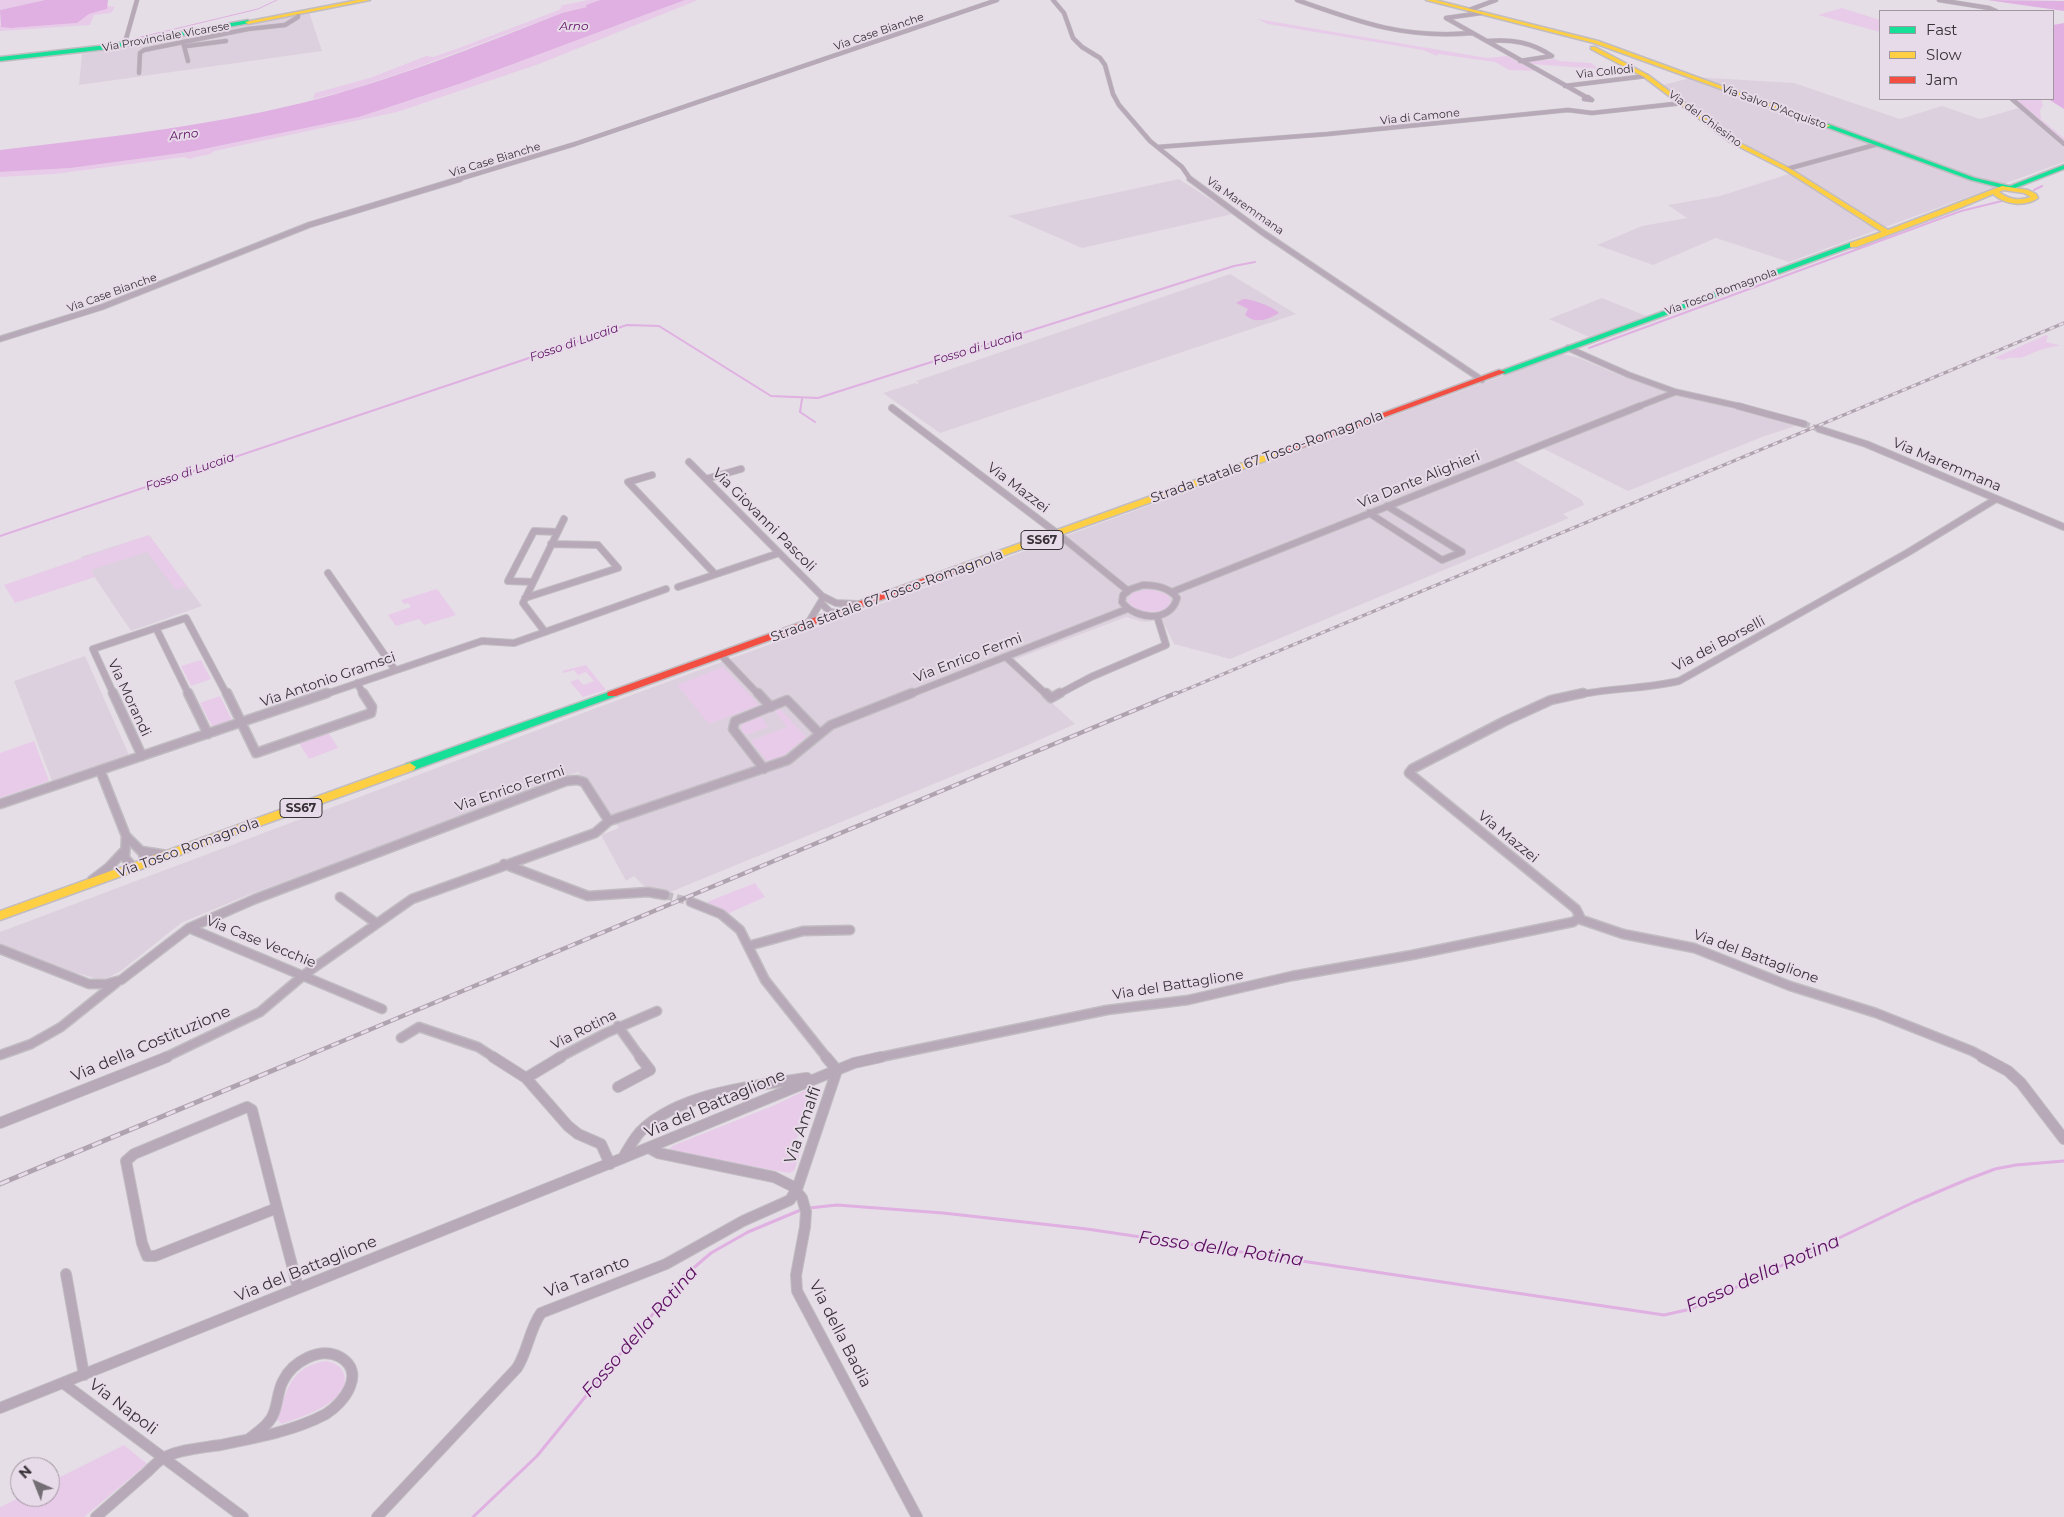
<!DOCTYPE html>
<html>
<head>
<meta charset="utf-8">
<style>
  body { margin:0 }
  #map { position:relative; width:2064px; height:1517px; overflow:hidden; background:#e5dee6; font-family:Montserrat,sans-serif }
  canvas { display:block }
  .legend { position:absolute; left:1879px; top:10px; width:175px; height:90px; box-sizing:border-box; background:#e8dbe9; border:1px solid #a197a1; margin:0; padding:6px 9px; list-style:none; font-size:15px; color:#363136 }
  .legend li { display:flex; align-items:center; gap:10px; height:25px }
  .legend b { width:25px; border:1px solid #a197a1 }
  .north { position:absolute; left:10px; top:1457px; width:50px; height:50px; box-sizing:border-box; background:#e8dbe9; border:1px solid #a197a1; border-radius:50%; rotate:316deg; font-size:14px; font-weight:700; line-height:20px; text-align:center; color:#363136 }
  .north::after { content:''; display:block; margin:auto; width:18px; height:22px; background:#736e74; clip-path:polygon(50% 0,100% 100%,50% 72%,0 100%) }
</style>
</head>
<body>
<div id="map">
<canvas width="2064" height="1517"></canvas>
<ul class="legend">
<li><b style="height:6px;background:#16e098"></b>Fast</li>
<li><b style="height:6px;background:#ffcf43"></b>Slow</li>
<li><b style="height:6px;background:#f24e42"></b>Jam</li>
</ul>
<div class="north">N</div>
</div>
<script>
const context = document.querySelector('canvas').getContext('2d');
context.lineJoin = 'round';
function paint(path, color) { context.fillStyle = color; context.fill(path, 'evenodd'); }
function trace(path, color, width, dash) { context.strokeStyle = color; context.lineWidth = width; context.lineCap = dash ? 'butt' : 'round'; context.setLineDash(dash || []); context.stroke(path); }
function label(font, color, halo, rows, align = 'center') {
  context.font = font + ' Montserrat,sans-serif'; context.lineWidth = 4; context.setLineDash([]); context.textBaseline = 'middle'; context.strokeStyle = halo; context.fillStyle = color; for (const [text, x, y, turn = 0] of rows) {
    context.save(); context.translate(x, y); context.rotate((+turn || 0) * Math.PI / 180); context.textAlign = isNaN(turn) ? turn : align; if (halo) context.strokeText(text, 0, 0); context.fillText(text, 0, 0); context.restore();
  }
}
const built = new Path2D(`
  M309,12L322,51L79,85L82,54L129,47L167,38Z
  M1694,77L1794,83L1900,119L1942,106L1980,119L2019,108L2064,148V162L1789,262L1716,238L1653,265L1597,245L1642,226L1687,218L1668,205L1720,196L1795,172L1729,136L1663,85Z
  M1179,179L1233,214L1082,248L1008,216Z
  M1230,274L1296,314L940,433L883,393L915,383L917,384L919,383L916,381Z
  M1602,298L1646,316L1589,337L1549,319Z
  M1562,354L1579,358L1622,376L1679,395L1798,425L1762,437L1628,491L1544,449L1514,460L1582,500L1584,505L1563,514L1569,518L1230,659L1174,644L1162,620L1144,622L1126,617L1008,662L1075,724L1019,749L668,893L648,890L634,876L626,881L601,835L619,828L578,772L243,897L181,923L121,971L109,977L98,979L70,971L0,944V932L599,707Z
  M149,535L202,606L131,631L81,557Z
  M85,656L129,755L52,781L14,681Z`);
const green = new Path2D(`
  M0,0H45L0,10Z
  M588,0H600L586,5L588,7L562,13L407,71L346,91L313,99L315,93L370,78L426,56L433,57L459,48L559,10L562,7L559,6Z
  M685,0H698L539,64L397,112L214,151C210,157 200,154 191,159L184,157L54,174L0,177V172L71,168L189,152L359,117L462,83Z
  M107,6L115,7L111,13L94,15L90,25L0,31V25L11,28L77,23L89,14L107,9Z
  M1842,8L1880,20V32L1818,15Z
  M1257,19L1487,58L1507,56L1535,71L1509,70L1495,62L1438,54L1437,56L1423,50L1268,24Z
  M1555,59L1559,61L1591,63L1599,69L1532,64L1526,61Z
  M2015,99H2041L2043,105L2040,110L2041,119L2064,138V141Z
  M1789,110H1795L1881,141H1874Z
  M2046,335L2048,336L2046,342L2059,345V346C2045,347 2036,352 2023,357C2017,359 2010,356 2003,360L1994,358Z
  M149,535L187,586L176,590L147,552L91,570L95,577L15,603L4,585Z
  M437,589L456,615L424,625L419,619L396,626L388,615L411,607L408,603L404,604L401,600Z
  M1150,589L1168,595L1171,603C1164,618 1133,616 1128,601L1132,593Z
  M201,660L211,679L191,686L181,666Z
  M586,665L606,690L583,697L570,682L578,679L583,685L594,681L586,672L578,675L574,670L564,673L562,671Z
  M723,667L759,705L709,724L677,685Z
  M220,696L233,722L213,728L200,703Z
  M779,708L806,737L783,756L767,761L751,741L787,727L774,710Z
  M757,716H760L768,727L746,735L741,729L743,722Z
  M328,732L338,748L309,759L299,743Z
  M34,741L49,781L0,798V753Z
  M755,883L765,897L727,914L707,902Z
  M812,1087L820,1089L821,1093L818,1102L810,1101L793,1150L801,1151L794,1171L789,1173L669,1151L672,1146L775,1105Z
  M326,1361C334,1363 341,1365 344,1374C352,1402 301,1417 282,1424L277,1419C287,1390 290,1367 326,1361Z
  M124,1445L147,1464L84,1517H0V1507L21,1497H50V1482Z`);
const water = new Path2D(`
  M45,0H108L107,9L89,14L77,23L11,28L1,27L0,10Z
  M600,0H685L462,83L359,117L189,152L71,168L0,172V150C101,138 203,127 302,103C391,81 477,46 562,13L587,7L586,5Z
  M1987,0L2064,1V11Z
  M2064,23V109L2048,99H2053V25Z
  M1243,299C1252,299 1274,307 1279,313C1268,320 1255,324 1245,315L1248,309L1236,303Z`);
const streamFar2 = new Path2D(`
  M108,45L258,9L277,0
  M0,57L8,56`);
const streamFar1 = new Path2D(`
  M2034,190L2042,186
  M1589,348L1961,211L2002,201
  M802,399L800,412L815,422
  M0,536L627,325L659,326L771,396L818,398L1234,266L1255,262`);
const stream = new Path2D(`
  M809,1208L837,1205L943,1213L1087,1229L1664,1315L1691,1309L1914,1202L1966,1180L1995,1169L2016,1165L2064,1161
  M473,1517L537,1456L683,1277L711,1253L748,1232L803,1209`);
const streetTunnelFar1 = new Path2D(`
  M1804,424L1819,429`);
const streetTunnel = new Path2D(`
  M665,895L691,902`);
const streetFar4 = new Path2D(`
  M1053,0L1064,13L1073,38L1082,47L1100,58L1105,65L1113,94L1119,105L1150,141L1182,167L1191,180
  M1297,0C1359,22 1404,39 1472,33
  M1939,0L1989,8L1996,11
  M1469,10L1496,0
  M1446,18L1586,97
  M1446,18L1481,13
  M1487,41C1512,39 1531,42 1552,56L1520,61
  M183,42L188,61
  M128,43L126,39L137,0
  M187,46L226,41
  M139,73L140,53L144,50L248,29L285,25L298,17V14
  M1565,86L1646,76
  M1588,97L1592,100L1584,99Z
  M2012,99L2064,144
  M1158,147L1328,134L1568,110L1592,113L1683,103
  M1787,169L1878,144
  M456,180L575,144L997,0`);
const streetFar3 = new Path2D(`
  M1190,179L1262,232L1482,380
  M0,339L102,307L309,225L460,179
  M1568,348L1629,375L1676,392L1743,407
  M1637,407L1676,392`);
const streetFar2 = new Path2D(`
  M1738,406L1804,424
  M892,408L1058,534L1127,590
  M1819,429L1866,444L2064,527
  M689,462L822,596L836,603L857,604
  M652,475L628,482L715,574
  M706,479L741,469
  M1369,513L1442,560L1462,552L1387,506
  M328,573L395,670
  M533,582L508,581L534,531L557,532
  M1143,585C1156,585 1169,587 1177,598C1171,623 1135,620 1122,602L1123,595L1131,589Z
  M678,587L779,553
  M1172,592L1640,406
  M525,598L618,568L598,545L551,544
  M821,603L830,612L838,613
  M807,625L822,600
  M545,632L523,603L564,519
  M722,656L759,695
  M1006,657L1047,695
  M357,683L364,695
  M114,695L93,649L156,628
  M189,695L156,628L186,618L227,695
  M323,695L482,641L514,643L666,589
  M908,695L1127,609
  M1057,695L1091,677L1166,645L1157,616
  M1577,695C1610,688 1645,689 1679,681L1907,553L1996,499`);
const streetFar1 = new Path2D(`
  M113,693L142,756
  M188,693L208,734
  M227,693L256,753L371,713L372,707L363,693
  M758,693L771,707
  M1046,693L1051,698L1060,693
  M764,769L733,729L735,721L787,700L819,733
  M100,770L126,836L143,853L144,859L141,865
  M0,804L327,693
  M126,836L125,858L134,868
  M142,851L167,855
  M504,864L588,896L648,892L665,895
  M92,880L109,867L124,851
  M340,897L376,923
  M691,902L721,914L740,930L765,980L827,1058
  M1579,919L1623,934L1694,948L1790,986L1876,1013L1972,1051L1985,1058
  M189,928L255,899L566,781L577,780L584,782L609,821
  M748,946L803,931L850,930
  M0,949L89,984H106L121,980L189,928L382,1009
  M618,1026L641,1058
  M401,1038L419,1027L478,1047L495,1058
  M0,1055L31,1044L61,1027L116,983
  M164,1058L260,1012L305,974L412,899L595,833L609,821L788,760L831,725L912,693
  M558,1058L606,1033L657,1011
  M876,1058L1107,1010L1188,1000L1292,976L1412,955L1573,922L1580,917L1576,909L1409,773L1412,769L1505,721L1551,700L1583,693`);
const street = new Path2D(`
  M493,1057L526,1078L568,1126L578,1134L601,1144L610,1164
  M1982,1057L2008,1071L2021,1083L2064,1139
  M526,1078L561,1057
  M618,1087L650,1070L640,1057
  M247,1107L252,1110L277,1208L155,1256H147L142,1243L126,1161L134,1154Z
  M0,1123L167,1057
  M649,1148L658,1153L774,1177L792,1186L802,1198L806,1212L805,1227L796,1275L797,1291L917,1517
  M623,1158C628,1149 633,1140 640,1132C678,1093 756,1085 807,1078
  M277,1208L298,1288
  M66,1274L84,1375
  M63,1383L243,1517
  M0,1408L623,1158L854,1063L881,1057
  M96,1517C112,1503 128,1489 145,1474C151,1469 157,1461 165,1457C182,1449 202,1448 220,1445C256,1438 294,1431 326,1414C344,1403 367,1372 340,1357C320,1346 292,1362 283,1381C277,1392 278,1406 272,1417C267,1426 258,1432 250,1438
  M377,1517L517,1368C528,1351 529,1330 541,1313L666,1264L743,1221L790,1200L797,1189L837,1070L826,1057`);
const fast = new Path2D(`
  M248,20L250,23L108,49L0,61V57L108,45Z
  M1828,124L1975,178L2010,186L2064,165V169L2010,190L1971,180L1826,127L1825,126Z
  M1850,243L1857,245L1505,374L1498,372Z
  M612,691L616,692L617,694L616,696L414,770L410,771L404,767L406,764Z`);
const slow = new Path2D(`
  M358,0H370L248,24L245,22Z
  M1426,0H1435L1598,41L1831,126L1826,127L1594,43Z
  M1591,47H1595L1648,75L1734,140L1789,168L1888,230L2002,186L2028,190L2036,194L2038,198C2025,207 2005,205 1993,194L1962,207L1856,247H1850V243L1882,232L1785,170L1730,142L1644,77L1591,49ZM2003,190L2024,193L2031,197C2019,201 2009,200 1999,192Z
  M1287,447L1290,448V452L955,573H949L947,571L949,569Z
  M410,763L416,767L414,770L0,920V911Z`);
const jam = new Path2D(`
  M1499,370L1506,372L1290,452H1284L1283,450Z
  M952,568L955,569L957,571L955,573L616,696H608L607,694L608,692Z`);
const railFar2 = new Path2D(`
  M1173,695L2064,323`);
const railFar1 = new Path2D(`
  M302,1058L1176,693`);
const rail = new Path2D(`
  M0,1184L305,1057`);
const farStreetnames = [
  ["Via Case Bianche",879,32,-19],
  ["Via Provinciale Vicarese",166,37,-10],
  ["Via Collodi",1605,72,-6],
  ["Via Salvo D'Acquisto",1774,107,20],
  ["Via di Camone",1420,117,-6],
  ["Via del Chiesino",1705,119,36],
  ["Via Case Bianche",495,160,-17],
  ["Via Maremmana",1245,206,35],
  ["Via Tosco Romagnola",1721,292,-20],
  ["Via Case Bianche",112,293,-20]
];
const farWaternames = [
  ["Arno",574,26],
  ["Arno",184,135,-7],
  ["Fosso di Lucaia",574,343,-19],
  ["Fosso di Lucaia",978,348,-17],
  ["Fosso di Lucaia",190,472,-19]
];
const shields = [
  [1042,540,42],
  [301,808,42]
];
const shieldNames = [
  ["SS67",1042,540],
  ["SS67",301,808]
];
const streetNames = [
  ["Strada statale 67 Tosco-Romagnola",1267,457,-20],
  ["Via Maremmana",1947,465,23],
  ["Via Dante Alighieri",1419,480,-22],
  ["Via Mazzei",1018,488,37],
  ["Via Giovanni Pascoli",764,520,45],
  ["Strada statale 67 Tosco-Romagnola",887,596,-20],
  ["Via dei Borselli",1719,644,-28],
  ["Via Enrico Fermi",968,658,-21],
  ["Via Antonio Gramsci",328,680,-19],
  ["Via Morandi",129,698,65],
  ["Via Enrico Fermi",510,789,-19],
  ["Via Mazzei",1508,837,39],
  ["Via Tosco Romagnola",188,848,-20],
  ["Via Case Vecchie",261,942,22],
  ["Via del Battaglione",1756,957,20],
  ["Via del Battaglione",1178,985,-9],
  ["Via Rotina",584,1030,-27]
];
const nearStreetnames = [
  ["Via della Costituzione",151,1044,-23],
  ["Via del Battaglione",715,1104,-23],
  ["Via Amalfi",803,1125,-71],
  ["Via del Battaglione",306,1269,-22],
  ["Via Taranto",587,1277,-21],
  ["Via della Badia",840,1334,63],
  ["Via Napoli",123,1407,37]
];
const nearWaternames = [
  ["Fosso della Rotina",1221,1249,8],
  ["Fosso della Rotina",1763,1274,-24],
  ["Fosso della Rotina",640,1332,-49]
];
paint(built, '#ddd0de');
paint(green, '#e8cbe9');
paint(water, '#dfb0e1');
trace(streamFar2, '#dfb0e1', 1);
trace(streamFar1, '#dfb0e1', 2);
trace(stream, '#dfb0e1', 3);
trace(streetTunnelFar1, '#c2bbc3', 6, [6, 3]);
trace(streetTunnel, '#c2bbc3', 8, [8, 4]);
trace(streetFar4, '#c1bcc2', 5);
trace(streetFar3, '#c1bcc2', 7);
trace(streetFar2, '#c1bcc2', 8);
trace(streetFar1, '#c1bcc2', 11);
trace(street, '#c1bcc2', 12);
trace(fast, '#c1bcc2', 3);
trace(slow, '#c1bcc2', 3);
trace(jam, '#c1bcc2', 3);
trace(streetFar4, '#b7a9b8', 4);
trace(streetFar3, '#b7a9b8', 5);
trace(streetFar2, '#b7a9b8', 6);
trace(streetFar1, '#b7a9b8', 8);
trace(street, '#b7a9b8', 10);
paint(fast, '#16e098');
paint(slow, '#ffcf43');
paint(jam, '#f24e42');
trace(railFar2, '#aea3ae', 3);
trace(railFar1, '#aea3ae', 4.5);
trace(rail, '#aea3ae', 5);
trace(railFar2, '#e8dbe9', 2, [5]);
trace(railFar1, '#e8dbe9', 2.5, [8]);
trace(rail, '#e8dbe9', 3, [10]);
label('11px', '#363136', '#e8dbe9', farStreetnames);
label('italic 12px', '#5b0e60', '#e8dbe9', farWaternames);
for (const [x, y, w] of shields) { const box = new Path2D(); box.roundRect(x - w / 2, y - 9.5, w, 19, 4); context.fillStyle = '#e8dbe9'; context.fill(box); trace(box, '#363136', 1); }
label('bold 12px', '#363136', null, shieldNames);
label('14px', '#363136', '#e8dbe9', streetNames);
label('16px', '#363136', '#e8dbe9', nearStreetnames);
label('italic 18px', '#5b0e60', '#e8dbe9', nearWaternames);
</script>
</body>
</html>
